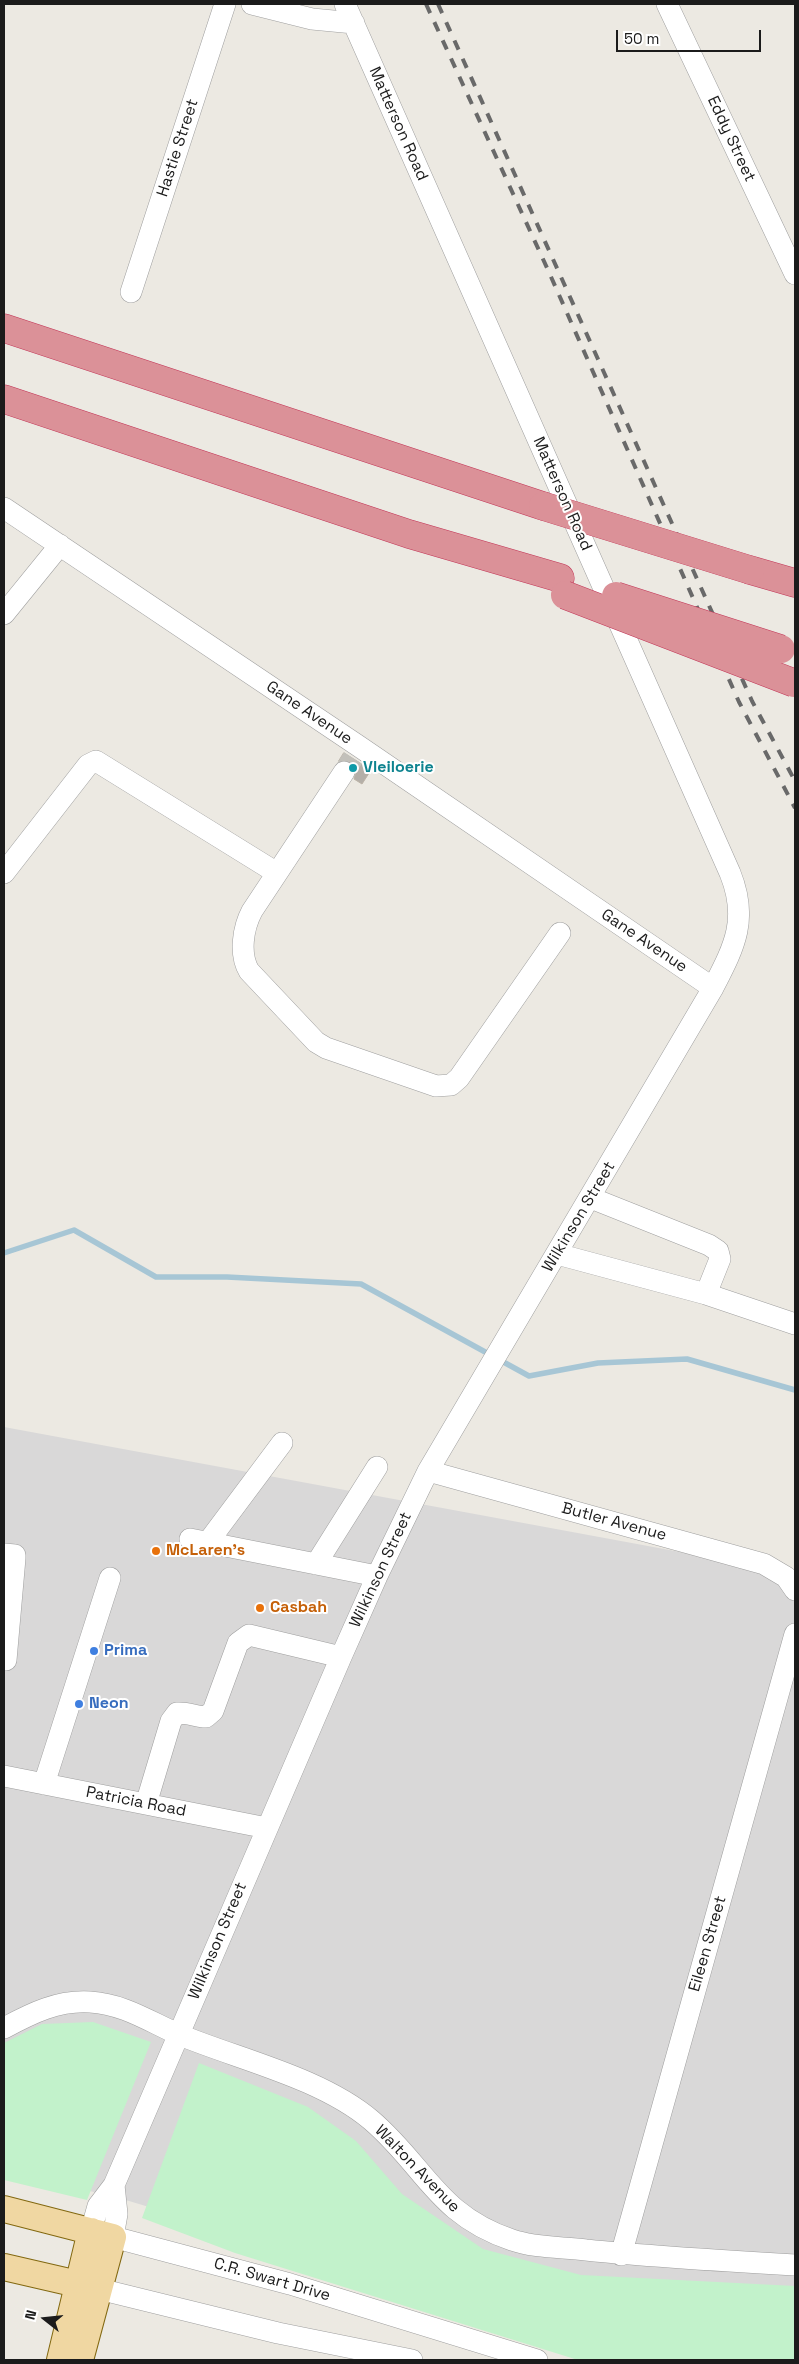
<!DOCTYPE html>
<html>
<head>
<meta charset="utf-8">
<style>
  body { margin:0 }
  #map { position:relative; width:799px; height:2364px; overflow:hidden; background:#ece9e2; font-family:"Space Grotesk",sans-serif }
  canvas { display:block }
  .frame { position:absolute; inset:0; border:5px solid #1b1b1b; pointer-events:none }
  .north { position:absolute; left:20px; top:2294px; width:50px; height:50px; -webkit-text-stroke:4px #fff; paint-order:stroke; rotate:286deg; font-size:14px; font-weight:700; line-height:20px; text-align:center; color:#1b1b1b }
  .north::after { content:''; display:block; margin:auto; width:18px; height:22px; background:#1b1b1b; clip-path:polygon(50% 0,100% 100%,50% 72%,0 100%) }
  .scale { position:absolute; left:616px; top:30px; width:145px; height:22px; box-sizing:border-box; border:2px solid #1b1b1b; border-top:0; padding-left:6px; font-size:15px; line-height:18px; white-space:nowrap; color:#1b1b1b; -webkit-text-stroke:4px #fff; paint-order:stroke }
</style>
</head>
<body>
<div id="map">
<canvas width="799" height="2364"></canvas>
<div class="frame"></div>
<div class="north">N</div>
<div class="scale">50 m</div>
</div>
<script>
const context = document.querySelector('canvas').getContext('2d');
context.lineJoin = 'round';
function paint(path, color) { context.fillStyle = color; context.fill(path, 'evenodd'); }
function trace(path, color, width, dash) { context.strokeStyle = color; context.lineWidth = width; context.lineCap = dash ? 'butt' : 'round'; context.setLineDash(dash || []); context.stroke(path); }
function label(font, color, halo, rows, align = 'center') {
  context.font = font + ' "Space Grotesk",sans-serif'; context.lineWidth = 4; context.setLineDash([]); context.textBaseline = 'middle'; context.strokeStyle = halo; context.fillStyle = color; for (const [text, x, y, turn = 0] of rows) {
    context.save(); context.translate(x, y); context.rotate((+turn || 0) * Math.PI / 180); context.textAlign = isNaN(turn) ? turn : align; if (halo) context.strokeText(text, 0, 0); context.fillText(text, 0, 0); context.restore();
  }
}
const residential = new Path2D(`
  M4,1427L767,1568L795,1576V2356L729,2360H660L129,2201L4,2169Z`);
const park = new Path2D(`
  M93,2022L151,2042L87,2200L4,2180V2043L42,2024Z
  M199,2063L308,2107L356,2141L402,2194L483,2249L581,2275L795,2286V2360H578L235,2253L142,2218Z`);
const stream = new Path2D(`
  M4,1253L74,1230L156,1277H227L361,1284L529,1376L598,1363L687,1359L795,1390`);
const building = new Path2D(`
  M344,753L371,770L362,784L354,779L356,772L351,762L339,761Z`);
const minorTunnel = new Path2D(`
  M344,772L353,758`);
const minor = new Path2D(`
  M252,4L312,19L354,23
  M667,4L795,274
  M131,292L225,4
  M4,508L360,747L713,988
  M4,614L60,545
  M344,772L252,911C243,928 239,954 249,971L316,1042L326,1048L436,1086L451,1085L459,1078L560,933
  M4,873L88,765L96,761L277,873
  M591,1198L709,1245L718,1251L720,1259L706,1294
  M557,1254L706,1294L795,1324
  M428,1471L764,1564L786,1577L795,1590
  M190,1539L377,1576
  M208,1542L282,1443
  M4,1554L15,1555V1558L6,1660
  M316,1564L377,1467
  M4,1776L267,1828
  M44,1784L110,1578
  M146,1804L171,1721L177,1713C188,1712 196,1717 206,1717L213,1711L238,1643L249,1635L341,1657
  M4,2028C32,2013 58,2000 90,2002C124,2004 150,2022 180,2035C241,2060 321,2078 371,2120C425,2166 437,2215 512,2240C535,2248 562,2247 586,2250C655,2257 725,2261 795,2265
  M114,2185L117,2214L113,2237L290,2284L537,2360
  M91,2231L98,2206L114,2185L341,1657L377,1576L428,1471L713,988C734,947 749,920 730,873L345,4
  M621,2255L795,1634
  M99,2289L278,2333L412,2360`);
const major = new Path2D(`
  M4,2209L113,2237L80,2360
  M4,2267L95,2288
  M60,2360L91,2231`);
const highway = new Path2D(`
  M4,328L543,506
  M4,399L409,534L560,578
  M750,570L795,583`);
const rail = new Path2D(`
  M426,4L548,270L739,702L795,808
  M438,4L752,701L795,781`);
const highwayBridge = new Path2D(`
  M543,506L750,570
  M565,595L794,683
  M616,596L781,649`);
const markers = [
  [353,768,5,"#0f9aa8"],
  [156,1551,5,"#e8710a"],
  [260,1608,5,"#e8710a"],
  [94,1651,5,"#3f7fe0"],
  [79,1704,5,"#3f7fe0"]
];
const streetNames = [
  ["Matterson Road",398,124,66],
  ["Eddy Street",731,139,65],
  ["Hastie Street",178,148,-72],
  ["Matterson Road",562,494,66],
  ["Gane Avenue",309,713,34],
  ["Gane Avenue",644,941,34],
  ["Wilkinson Street",579,1217,-59],
  ["Butler Avenue",614,1522,15],
  ["Wilkinson Street",381,1570,-65],
  ["Patricia Road",136,1802,11],
  ["Wilkinson Street",218,1941,-67],
  ["Eileen Street",708,1944,-74],
  ["Walton Avenue",417,2169,46],
  ["C.R. Swart Drive",272,2280,16]
];
const cultureNames = [
  ["Vleiloerie",363,768]
];
const foodNames = [
  ["McLaren's",166,1551],
  ["Casbah",270,1608]
];
const shopNames = [
  ["Prima",104,1651],
  ["Neon",89,1704]
];
paint(residential, '#d9d8d8');
paint(park, '#c2f2cb');
trace(stream, '#a7c6d5', 5.5);
paint(building, '#b4afa8');
trace(building, '#bbb2a6', 1);
trace(minorTunnel, '#c2c0ba', 21, [21, 11]);
trace(minor, '#9f9f9f', 22);
trace(major, '#826810', 28);
trace(highway, '#c23758', 29);
trace(minor, '#fff', 21);
trace(major, '#f0d7a2', 26);
trace(highway, '#db9198', 28);
trace(rail, '#696969', 4, [10, 10]);
trace(highwayBridge, '#c23758', 29, []);
trace(highwayBridge, '#db9198', 28);
for (const [x, y, r, color] of markers) { const dot = new Path2D(); dot.arc(x, y, r, 0, 2 * Math.PI); context.fillStyle = color; context.fill(dot); trace(dot, '#fff', 2); }
label('16px', '#1b1b1b', '#fff', streetNames);
label('bold 16px', '#0d838f', '#fff', cultureNames, 'left');
label('bold 16px', '#c56008', '#fff', foodNames, 'left');
label('bold 16px', '#366cbe', '#fff', shopNames, 'left');
</script>
</body>
</html>
